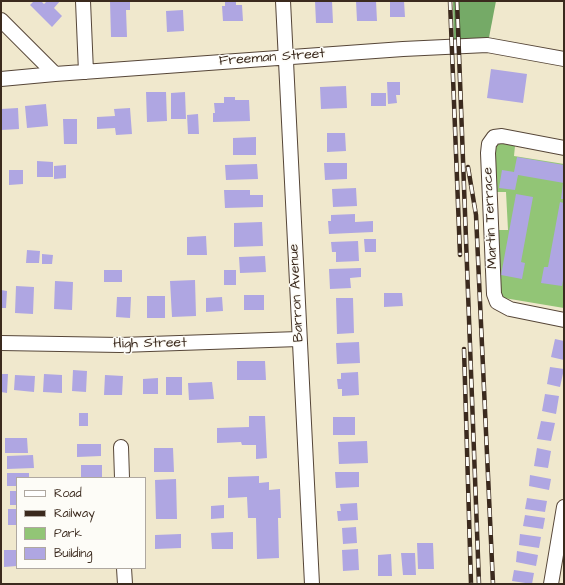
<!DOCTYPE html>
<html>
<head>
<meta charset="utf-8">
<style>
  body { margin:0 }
  #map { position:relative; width:565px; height:585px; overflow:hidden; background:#f0e8cd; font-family:"Architects Daughter",sans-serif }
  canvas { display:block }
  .frame { position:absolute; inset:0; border:2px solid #3b2a1e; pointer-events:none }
  .legend { position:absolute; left:16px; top:477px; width:130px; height:92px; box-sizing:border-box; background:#fdfcf7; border:1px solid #afa8a0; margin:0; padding:5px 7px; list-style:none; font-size:12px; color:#3b2a1e }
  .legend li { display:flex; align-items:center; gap:8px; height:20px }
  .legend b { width:20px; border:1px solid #afa8a0 }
</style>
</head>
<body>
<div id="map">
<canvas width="565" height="585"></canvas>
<div class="frame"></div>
<ul class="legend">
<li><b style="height:5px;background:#fff"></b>Road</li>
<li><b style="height:5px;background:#3b2a1e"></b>Railway</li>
<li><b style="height:11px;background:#92c576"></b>Park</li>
<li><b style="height:11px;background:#afa6e2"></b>Building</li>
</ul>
</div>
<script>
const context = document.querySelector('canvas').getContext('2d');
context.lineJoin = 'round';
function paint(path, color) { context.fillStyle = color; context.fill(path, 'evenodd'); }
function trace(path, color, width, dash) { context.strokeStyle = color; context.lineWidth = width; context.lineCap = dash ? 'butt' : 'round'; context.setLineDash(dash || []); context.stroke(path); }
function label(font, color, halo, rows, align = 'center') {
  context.font = font + ' "Architects Daughter",sans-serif'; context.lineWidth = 3; context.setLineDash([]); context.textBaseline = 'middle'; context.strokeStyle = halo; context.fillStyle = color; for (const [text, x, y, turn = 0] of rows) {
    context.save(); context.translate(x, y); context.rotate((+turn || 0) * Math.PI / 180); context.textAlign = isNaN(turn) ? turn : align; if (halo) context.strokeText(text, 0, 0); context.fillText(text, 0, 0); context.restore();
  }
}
const green = new Path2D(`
  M499,143L515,146L514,156L564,164V308L504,298L500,295L498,230H508L506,192H496L494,149Z`);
const forest = new Path2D(`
  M453,1H496L487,48L454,47Z`);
const building = new Path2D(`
  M34,1H41L44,4L47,1H60L54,8L62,16L52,27L30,5Z
  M110,1H130V10H126L127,37H111Z
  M225,1H236V5H242L243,21H223L222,6H225Z
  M315,1H332L333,23H316Z
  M356,1H376L377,21H357Z
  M390,1H404L405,17H390Z
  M183,10L184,31L167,32L166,11Z
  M491,69L527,74L523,103L487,98Z
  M387,82H400V95H396L397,103L388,104Z
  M346,86L347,108L321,109L320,87Z
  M146,92H166L167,121L147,122Z
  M185,92L186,119H171V93Z
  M371,93H386V106H371Z
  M224,97H235V100H249L250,121L213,122V113H215L214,103H224Z
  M46,104L48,126L27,128L25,106Z
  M18,108L19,129L1,130V109Z
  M130,108L132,134L116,135L115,128L97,129V117L115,116L114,109Z
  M198,114L199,134H188L187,115Z
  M63,119H77V144H64Z
  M327,133H345L346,151L327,152Z
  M256,137V155H233V138Z
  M517,157L564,165V183L518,175L515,190L499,188L502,170L514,172Z
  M37,161L53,162V177H37Z
  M324,163H347V179L325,180Z
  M257,164L258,179L226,180L225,165Z
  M66,165V178L54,179V166Z
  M9,170H23V184L9,185Z
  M563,183H564V199H561Z
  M356,188L357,206L333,207L332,189Z
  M224,190H250V195H263V207L225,208Z
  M516,194L533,197L521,262L525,263L522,279L501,275Z
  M560,202L564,203V275L562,286L541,283L544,267H548Z
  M355,214V222L373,221V232L329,234L328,221H331V215Z
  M262,222L263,246L234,247V223Z
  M206,236L207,255H187V237Z
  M364,239H376V252H365Z
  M358,241L359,261L336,262V252H332L331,242Z
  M27,250L40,251L39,263H26Z
  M42,254L53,255L52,264H42Z
  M265,256L266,272L240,273L239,257Z
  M361,268V277L350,278L351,288L330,289L329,269Z
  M104,270H122V282H104Z
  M224,270H236V285H224Z
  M195,280L196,316L172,317L170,281Z
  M55,281L73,282L72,310L54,309Z
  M16,286L34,287L33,314L15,313Z
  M1,290L7,291L6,308H1Z
  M384,293H402L403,306L384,307Z
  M244,295H264V310H244Z
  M147,296H165V318H147Z
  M117,297H131L130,318L116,317Z
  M222,297L223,311L206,312V298Z
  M336,298H353L354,333L337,334Z
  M555,339L564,341V360L551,357Z
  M359,342L360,363L337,364L336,343Z
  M237,361H265L266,380H237Z
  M550,367L564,369L560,387L547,384Z
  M73,370L87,371L86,392L72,391Z
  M358,372L359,395L342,396V389H338L337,379H341V373Z
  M1,374H8L7,393L1,392Z
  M44,374L62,375V393L43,392Z
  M15,375L35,376L34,392L14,390Z
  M105,375L123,376L122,395H104Z
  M166,377H182V395H166Z
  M158,378V394H143V379Z
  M212,382L214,399L189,400L188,383Z
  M545,394L559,396L556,414L542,411Z
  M79,413H88V426H79Z
  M249,416H265L267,458L256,459V445H242L241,442L217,443V428L249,427Z
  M333,417H355V435H333Z
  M541,421L555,423L551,441L537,439Z
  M5,438H27L28,453H5Z
  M367,441L368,463L339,464L338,442Z
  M77,444H101V456L77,457Z
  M154,448H173L174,472H154Z
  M537,448L551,451L548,468L534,466Z
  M33,455L34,468L7,469V456Z
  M81,465H102V477L81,478Z
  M335,472H359V487L336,488Z
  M7,473H29V478H17V486H7Z
  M530,475L551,479L549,490L529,486Z
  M259,476V483L269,482V490L280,489L281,518H278L279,558L257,559L256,518H248L247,497L228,498V477Z
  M176,479L177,519H156L155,480Z
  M10,491H17V505H10Z
  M527,498L547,501L545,512L525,509Z
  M357,503L358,520L338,521L337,511H341L340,504Z
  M224,505V518L211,519V506Z
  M8,509H17V525H8Z
  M525,515L545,518L543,529L523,526Z
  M356,527L357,543L343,544L342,528Z
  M233,532V549H212L211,533Z
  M181,534V548L155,549V535Z
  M520,534L541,537L539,548L519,545Z
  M417,543H433L434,569H418Z
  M358,549L359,570L343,571L342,550Z
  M4,550H17V566L4,567Z
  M517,551L538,555L536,566L516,562Z
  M401,553H415L416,575H403Z
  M391,554L392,576H378V555Z
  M514,570L534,573L532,584L512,581Z`);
const street = new Path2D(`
  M83,1L86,72
  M283,1L312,584
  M1,20L55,74L403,49L487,45L564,59
  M1,79L55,74
  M564,148L502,136L494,137L489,144L488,153L494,294L497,302L510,309L564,320
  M1,343L120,345L299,339
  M121,447L122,478
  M124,568L125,584
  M551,584L564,507`);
const rail = new Path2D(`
  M450,1L460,255
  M457,1L479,584
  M468,167L476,215L493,584
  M464,349L471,584`);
const streetNames = [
  ["Freeman Street",272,58,-4],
  ["Martin Terrace",491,218,-93],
  ["Barron Avenue",297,293,-93],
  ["High Street",150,344,-1]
];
paint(green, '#92c576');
paint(forest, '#75aa67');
paint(building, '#afa6e2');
trace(street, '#564638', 16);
trace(street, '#fff', 14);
trace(rail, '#3b2a1e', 4.5);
trace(rail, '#fdfcf7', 3, [9]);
label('14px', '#3b2a1e', '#fdfcf7', streetNames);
</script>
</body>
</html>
